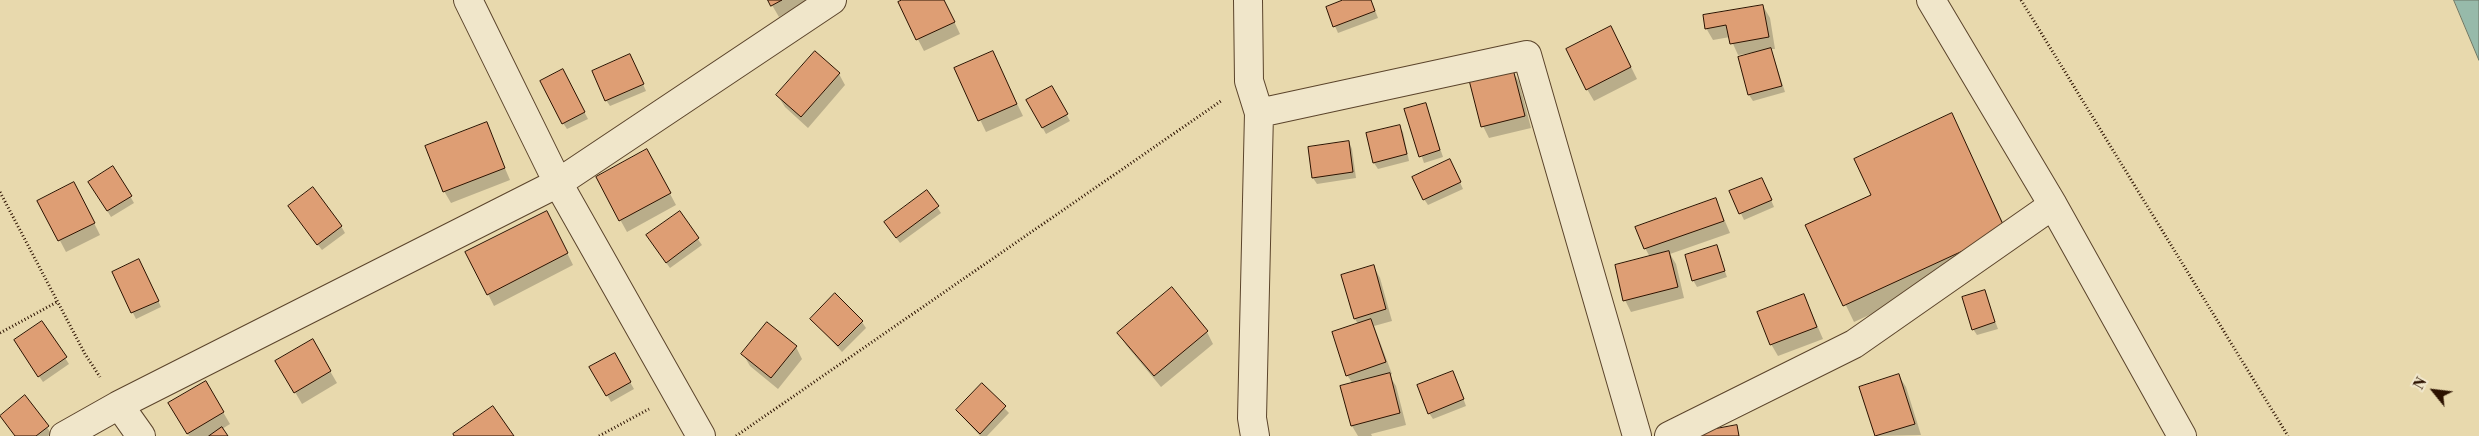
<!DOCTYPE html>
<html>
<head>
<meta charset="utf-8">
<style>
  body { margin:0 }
  #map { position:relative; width:2479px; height:436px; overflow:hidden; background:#e8d9ad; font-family:"Libre Bodoni",serif }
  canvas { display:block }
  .north { position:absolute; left:2409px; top:366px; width:50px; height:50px; -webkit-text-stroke:4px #f0e6ca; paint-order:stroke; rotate:299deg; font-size:14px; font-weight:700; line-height:20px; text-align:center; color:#2c1200 }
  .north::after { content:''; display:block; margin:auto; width:18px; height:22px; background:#2c1200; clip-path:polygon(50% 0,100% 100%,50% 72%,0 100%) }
</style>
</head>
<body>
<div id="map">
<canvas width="2479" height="436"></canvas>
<div class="north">N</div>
</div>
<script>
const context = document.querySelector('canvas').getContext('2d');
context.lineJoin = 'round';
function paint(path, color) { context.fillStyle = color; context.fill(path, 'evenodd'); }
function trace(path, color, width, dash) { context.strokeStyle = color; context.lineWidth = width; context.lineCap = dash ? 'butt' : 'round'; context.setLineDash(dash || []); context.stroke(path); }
const water = new Path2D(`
  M2454,0H2479V60Z`);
const shadow = new Path2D(`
  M769,0H808L779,17Z
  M905,0H944L960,34L924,51L899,3Z
  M1346,0H1371L1378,18L1338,33L1327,8Z
  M1763,6L1770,18L1775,49H1771L1785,92L1753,101L1749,95L1752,53L1738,55L1730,37L1713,40L1706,28Z
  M1617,39L1637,79L1594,101L1587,89Z
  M992,52L1023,116L986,132L956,69Z
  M633,62L646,91L610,106L606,100Z
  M1512,70L1519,82L1531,128L1489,138L1483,126Z
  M839,74L845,85L808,128L785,107L778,96Z
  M566,77L588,119L567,129L563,123Z
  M1052,88L1070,121L1046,134L1028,101Z
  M1425,104L1443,157L1424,163L1406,110Z
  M1952,115L2015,248L1854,322L1807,225L1872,195Z
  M486,124L510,180L451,203L444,191Z
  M1399,126L1403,132L1409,161L1378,169L1374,163Z
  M1349,142L1352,149L1356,178L1317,184L1313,178Z
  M653,162L676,205L627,232L597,178Z
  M1453,167L1463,189L1428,205L1424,199Z
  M1765,186L1774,207L1744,220L1731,192Z
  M93,188L130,196L134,203L111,217Z
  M80,195L100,235L66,252L39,201Z
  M1716,200L1730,233L1670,254L1676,264L1684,298L1631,312L1625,300L1650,257L1645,248Z
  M937,207L941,213L900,243L889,228Z
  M293,213L341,226L345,233L322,250Z
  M679,213L702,245L670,268L651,242Z
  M553,224L573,265L494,306L488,294Z
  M1716,247L1727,277L1697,287L1693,280Z
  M143,267L161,307L136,319L113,273Z
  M1374,267L1380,278L1392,321L1374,326L1392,374L1389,375L1396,386L1406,425L1371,434L1372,436H1358L1352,426L1342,387L1353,384L1347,375L1358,324L1355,319Z
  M1171,289L1207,332L1213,344L1161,387L1126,345L1119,333Z
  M1984,291L1998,329L1977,335L1973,329Z
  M1804,295L1823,339L1778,356L1771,344Z
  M812,319L862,322L866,328L842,352Z
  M42,323L69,364L43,382L19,347Z
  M312,340L337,383L302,404L277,361Z
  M796,347L802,359L778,389L750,366L743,354Z
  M614,354L634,389L611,402L591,367Z
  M1899,376L1906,387L1921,435L1876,436L1861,388Z
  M1456,379L1466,406L1433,419L1429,413Z
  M206,383L230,424L222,429L226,436H189L170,404Z
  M982,385L1009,413L987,436H980L957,411Z
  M25,397L51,433L48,436H15Z`);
const building = new Path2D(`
  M768,0H782L771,6Z
  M902,0H944L955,22L916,40L898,2Z
  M1343,0H1371L1375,11L1333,27L1326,7Z
  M1763,5L1769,37L1730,44L1726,25L1705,29L1703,15Z
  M1611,26L1631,67L1586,90L1566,49Z
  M1771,48L1782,86L1748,95L1738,57Z
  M815,51L840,73L801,117L776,95Z
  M993,51L1017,104L978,121L954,68Z
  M630,54L644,84L605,101L592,71Z
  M563,69L585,112L562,124L540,81Z
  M1513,69L1525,116L1481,127L1469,80Z
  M1052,86L1068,114L1042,128L1026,100Z
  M1426,103L1440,150L1419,157L1404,109Z
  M1952,113L2006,231L1843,306L1805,225L1871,195L1854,159Z
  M487,122L505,168L443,192L425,146Z
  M1400,125L1407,154L1373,163L1366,133Z
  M1349,141L1353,172L1312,178L1308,147Z
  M647,149L671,193L619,221L596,177Z
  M1450,159L1461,182L1423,200L1412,177Z
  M113,166L132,196L107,211L88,182Z
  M1762,178L1772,200L1739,214L1729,191Z
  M74,182L95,223L58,241L37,201Z
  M313,187L342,226L317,245L288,206Z
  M927,190L939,206L896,238L884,222Z
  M1716,198L1724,221L1644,249L1635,227Z
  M547,211L568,253L487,295L465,252Z
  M680,211L699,238L666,263L646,235Z
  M1717,245L1725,271L1692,281L1685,255Z
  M1669,251L1678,287L1623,301L1615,265Z
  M139,259L159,301L131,313L112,272Z
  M1374,265L1386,309L1354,319L1341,275Z
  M1172,287L1208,331L1154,376L1117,333Z
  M1985,290L1995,322L1972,330L1962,297Z
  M835,293L863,321L838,346L810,319Z
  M1804,294L1817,327L1770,345L1757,312Z
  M1371,319L1386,362L1346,376L1332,332Z
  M42,321L67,357L38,377L14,340Z
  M767,322L797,346L771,378L741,354Z
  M313,339L331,371L294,393L275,361Z
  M615,353L631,382L606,396L589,367Z
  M1453,371L1464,399L1428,414L1417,385Z
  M1390,373L1400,413L1351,426L1340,386Z
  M1899,374L1915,424L1875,436L1859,387Z
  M206,381L224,412L187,434L168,403Z
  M982,383L1006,406L980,434L956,410Z
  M25,395L49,426L36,436H15L0,416Z
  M493,406L514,436H454L453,434Z
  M1737,425L1739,436H1694V433Z
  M222,427L228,436H209Z`);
const path = new Path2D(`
  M2021,0L2288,436
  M0,192L85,354L100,377
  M0,333L57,302
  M599,436L649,409
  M736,436L1221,101`);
const minor = new Path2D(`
  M468,0L558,183L701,436
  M1248,0L1249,81L1259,113L1252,418L1255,436
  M1931,0L2053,205L2182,436
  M1259,113L1527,55L1637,436
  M119,405L558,183L832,0
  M64,436L119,405L141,436
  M1669,436L1854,344L2053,205`);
paint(water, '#97baaa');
trace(water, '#6c7766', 1);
paint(shadow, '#0003');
paint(building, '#de9e74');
trace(building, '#2c1200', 1);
trace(minor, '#5b442b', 30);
trace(path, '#2c1200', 3, [1, 2.5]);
trace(minor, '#f0e6ca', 28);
</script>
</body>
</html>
